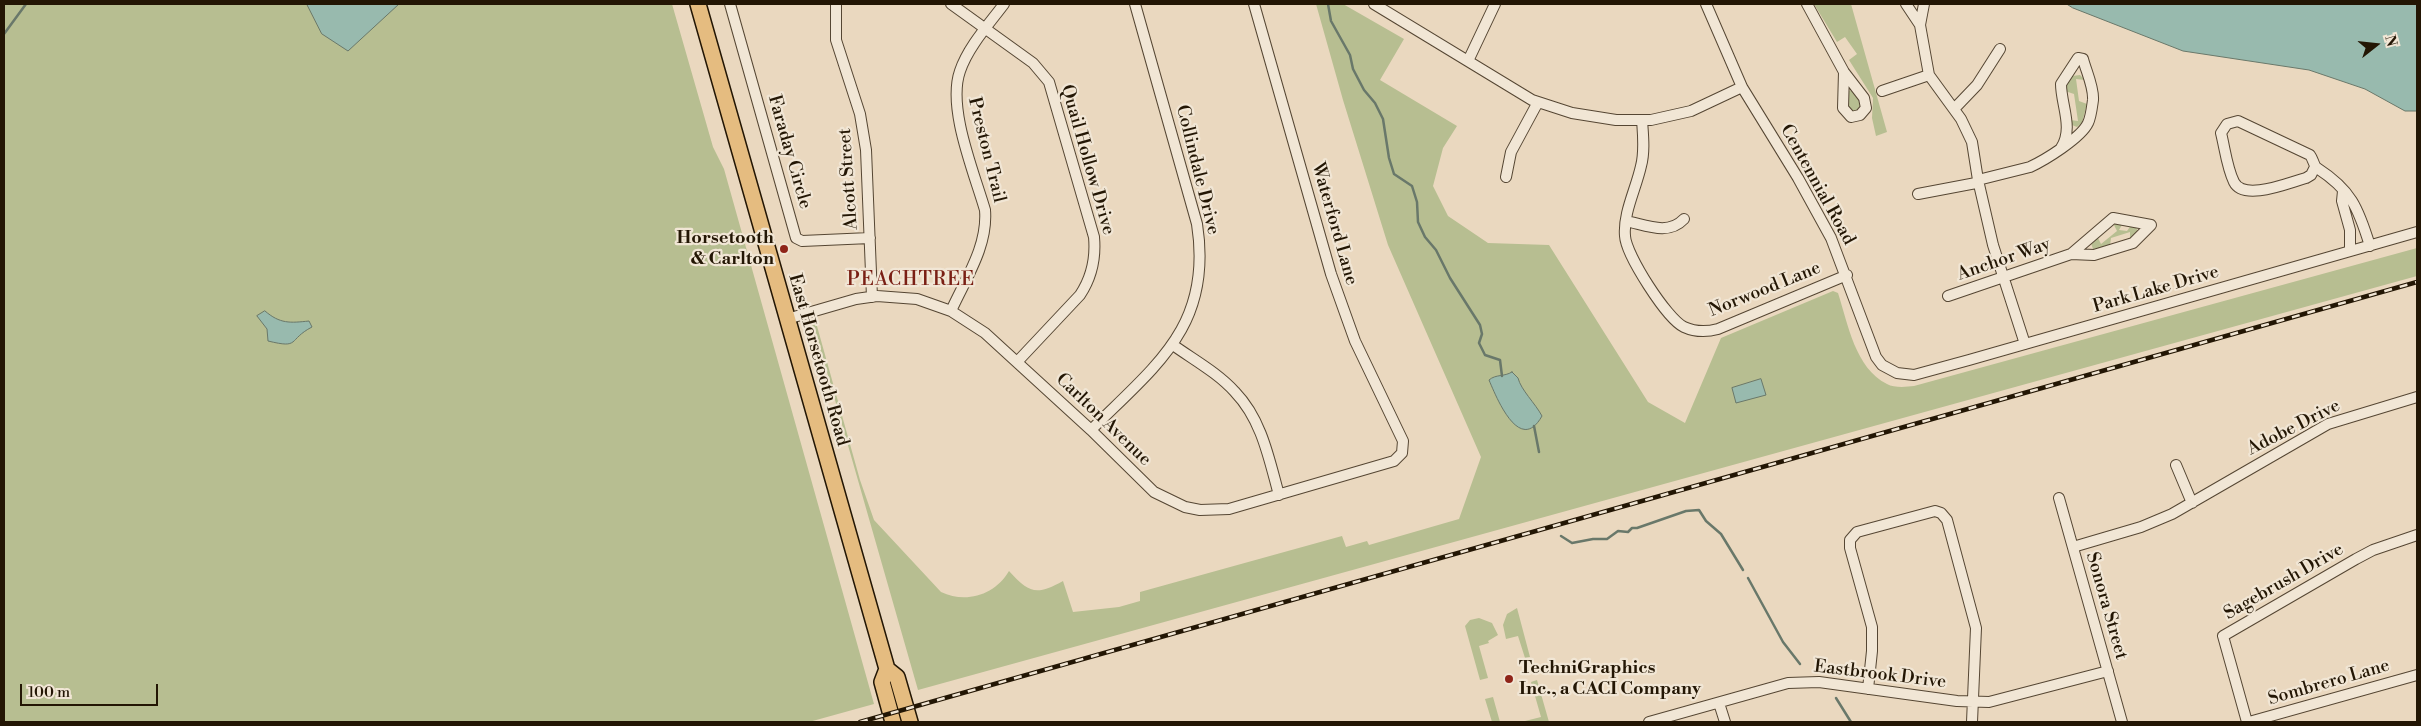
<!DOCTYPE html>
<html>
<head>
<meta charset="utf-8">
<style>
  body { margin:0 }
  #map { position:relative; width:2421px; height:726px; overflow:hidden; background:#ead8bf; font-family:"Libre Bodoni",serif }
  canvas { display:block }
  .frame { position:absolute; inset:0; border:5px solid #231604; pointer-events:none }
  .north { position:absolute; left:2351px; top:20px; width:50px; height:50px; -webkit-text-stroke:4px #f1e6d5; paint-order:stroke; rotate:74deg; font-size:14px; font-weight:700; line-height:20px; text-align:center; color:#231604 }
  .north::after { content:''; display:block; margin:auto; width:18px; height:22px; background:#231604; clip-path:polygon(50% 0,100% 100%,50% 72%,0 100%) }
  .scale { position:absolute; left:20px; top:684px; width:138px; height:22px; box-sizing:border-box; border:2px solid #231604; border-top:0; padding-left:6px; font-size:15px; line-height:18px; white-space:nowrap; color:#231604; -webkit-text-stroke:4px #f1e6d5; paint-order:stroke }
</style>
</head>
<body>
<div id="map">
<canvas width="2421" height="726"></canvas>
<div class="frame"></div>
<div class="north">N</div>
<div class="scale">100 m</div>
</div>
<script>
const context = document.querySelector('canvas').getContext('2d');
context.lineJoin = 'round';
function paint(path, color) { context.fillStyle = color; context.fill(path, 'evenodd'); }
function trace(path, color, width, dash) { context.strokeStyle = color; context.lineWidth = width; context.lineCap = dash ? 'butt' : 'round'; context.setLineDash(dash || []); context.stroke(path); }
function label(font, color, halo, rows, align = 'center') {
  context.font = font + ' "Libre Bodoni",serif'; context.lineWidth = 4.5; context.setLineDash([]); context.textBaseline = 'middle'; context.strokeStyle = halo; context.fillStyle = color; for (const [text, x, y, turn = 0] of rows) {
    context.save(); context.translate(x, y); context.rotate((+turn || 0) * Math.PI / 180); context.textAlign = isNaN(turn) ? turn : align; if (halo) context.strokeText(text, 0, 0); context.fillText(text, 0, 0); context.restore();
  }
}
const green = new Path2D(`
  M4,4H672L713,147L724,169L874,704L809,722H4Z
  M1316,4H1343L1404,39L1380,80L1457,126L1443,148L1433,186L1448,216L1488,243L1549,245L1648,402L1685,423L1721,338L1833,291L1838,293C1848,324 1855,368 1887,384C1894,388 1906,387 1914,386L2417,248V276L918,690L827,372L819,361L809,328V324L815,319L860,480L874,520L941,592C966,604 995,595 1009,571C1029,593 1036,596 1063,581L1073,612L1119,607L1140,601V592L1342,536L1346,547L1367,541L1369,545L1459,519L1481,457L1388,245L1343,100Z
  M1814,4H1851L1887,132L1876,136L1872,118L1873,98L1849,60L1857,54L1845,37L1837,42Z
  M2080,75L2085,80L2076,79L2079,101L2087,104L2082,123L2077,127L2072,125L2070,120L2078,121L2074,94L2065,91L2066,85L2072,76Z
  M1852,90L1860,100L1861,107L1857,111H1852L1848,107V91Z
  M2113,223H2123L2119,230L2127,231L2132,224L2136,227L2138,232L2130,240V232L2111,238L2110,246L2093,249L2091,243L2097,236L2101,244L2117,231Z
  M1517,608L1530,657L1525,658L1518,636L1506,639L1503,625L1507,614Z
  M1479,618L1492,623L1498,635L1488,641L1489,643L1479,646L1488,678L1480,680L1465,626L1470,620Z
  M1537,680L1549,722H1521L1541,717L1531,682Z
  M1493,697L1500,722H1492L1485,699Z`);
const water = new Path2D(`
  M307,4H399L348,51L322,34Z
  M2067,4H2417V111H2405L2365,89L2309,70L2183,51L2073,8Z
  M265,311C280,324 290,323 309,321L312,327C287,340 301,349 268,341L267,329L257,316Z
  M1512,372L1518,378C1521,390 1535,403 1542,416C1520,455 1497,399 1489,380C1496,374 1504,377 1512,372Z
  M1761,379L1766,395L1736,403L1732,388Z`);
const stream = new Path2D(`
  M1328,4L1331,21L1350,55L1353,69L1364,90L1375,103L1383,119L1389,158L1394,174L1412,186L1417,202L1418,222L1425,237L1436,250L1450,278L1480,325L1482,334L1479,343L1485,355L1500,360L1502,376
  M4,34L26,4
  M1534,426L1539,452
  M1561,536L1572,543L1593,539H1607L1618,531L1628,532L1632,528H1637L1686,511L1699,510L1706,521L1721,534L1743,570
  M1748,578L1783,642L1800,664
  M1836,698L1851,722`);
const minor = new Path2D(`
  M730,4L796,238L802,241L870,238
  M836,4V40L860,114L866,150L872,297
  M951,4L1033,63L1049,82L1094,237C1096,259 1092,277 1080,295L1017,362
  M1374,4L1532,100L1572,113L1616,120H1651L1691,111L1742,87
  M1706,4L1742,87L1798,178L1831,238L1876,357L1882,365L1897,373L1914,375L1969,360L2417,232
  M1807,4L1844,72L1864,98L1866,108L1860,115L1851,117L1843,108L1844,72
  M1906,4L1920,25L1924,4
  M1920,25L1929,75L1961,119L1972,142L1978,180L1993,245L2025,344
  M1468,61L1495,4
  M1882,91L1929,75
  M1954,109L1977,85L2000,49
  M1642,120C1643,135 1645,151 1641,166C1636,189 1623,213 1625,236C1626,255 1667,319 1684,327C1695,332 1707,332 1718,329L1847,275
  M2315,167L2311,175L2306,178C2290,182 2244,202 2234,182C2227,168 2225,149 2221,133L2227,124L2238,121L2310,155C2313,159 2314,166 2317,168C2351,190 2358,207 2370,246
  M1506,177L1511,152L1538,102
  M2343,191L2342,201L2350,230V251
  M1918,194L1976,183L1978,180L2030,167C2045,160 2081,138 2088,123C2091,117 2092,107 2093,100C2094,87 2086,71 2083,59L2078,58L2061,84C2061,105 2074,128 2061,148
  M1626,221C1646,225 1668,236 1684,219
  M1948,296L2071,254L2094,255L2133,243L2151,225L2113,218L2071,254
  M951,311C966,278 988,246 985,210C974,172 947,108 960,71C968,47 989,24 1004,4
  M787,319L856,299L877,296L917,299L951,311L985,333L1091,430L1154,492L1185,507L1200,510L1229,509L1394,461L1402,453L1403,441L1355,341L1331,274L1254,4
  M1173,345C1194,360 1218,373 1235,392C1262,420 1269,459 1279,495
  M1091,430C1156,365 1213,326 1197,224L1135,4
  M2176,465L2192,503
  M2059,498L2122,722
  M2073,547L2141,527L2172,514L2328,424L2417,397
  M1868,689L1872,651V627L1850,548V540L1857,532L1935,511L1941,513L1947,520L1976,628L1972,722
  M1719,703L1725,722
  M1649,722L1788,683L1819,682L1957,701L1989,702L2108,671
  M2247,722L2223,636L2356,559L2373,550L2417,535
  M2249,722L2417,675`);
const primary = new Path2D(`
  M698,4L887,669L897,677L910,722
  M887,669L882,682L893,722`);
const rail = new Path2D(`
  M860,722L2417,282`);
const markers = [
  [784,249,5,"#8f2418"],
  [1509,679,5,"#8f2418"]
];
const streetNames = [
  ["Preston Trail",986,150,76],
  ["Faraday Circle",789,152,74],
  ["Quail Hollow Drive",1087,160,74],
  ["Collindale Drive",1197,170,76],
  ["Alcott Street",849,179,-94],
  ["Centennial Road",1817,185,61],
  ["Waterford Lane",1334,224,74],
  ["Anchor Way",2004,260,-19],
  ["Norwood Lane",1765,290,-22],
  ["Park Lake Drive",2156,290,-16],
  ["East Horsetooth Road",818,360,74],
  ["Carlton Avenue",1103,420,44],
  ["Adobe Drive",2294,428,-27],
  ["Sagebrush Drive",2284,582,-30],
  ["Sonora Street",2106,606,74],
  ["Eastbrook Drive",1880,675,7],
  ["Sombrero Lane",2329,683,-16]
];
const poiNames = [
  ["Horsetooth",774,239],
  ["& Carlton",774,260],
  ["TechniGraphics",1519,669,"left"],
  ["Inc., a CACI Company",1519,690,"left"]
];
const neighbourhoodNames = [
  ["PEACHTREE",911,280]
];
paint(green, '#b7be91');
paint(water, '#98baae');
trace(water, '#69786a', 1);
trace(stream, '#69786a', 2.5);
trace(minor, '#554633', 12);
trace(primary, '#231604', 18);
trace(minor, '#f1e6d5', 10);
trace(primary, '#e5bc80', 15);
trace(rail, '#231604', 4.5);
trace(rail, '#f1e6d5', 2.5, [8]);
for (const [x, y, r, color] of markers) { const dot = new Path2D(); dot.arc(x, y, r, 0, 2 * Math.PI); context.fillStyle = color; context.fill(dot); trace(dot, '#f1e6d5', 2); }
label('18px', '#231604', '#f1e6d5', streetNames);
label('bold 18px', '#231604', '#f1e6d5', poiNames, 'right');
context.letterSpacing = '1px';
label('19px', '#7a1f14', '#f1e6d5', neighbourhoodNames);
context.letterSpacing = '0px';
</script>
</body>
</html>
